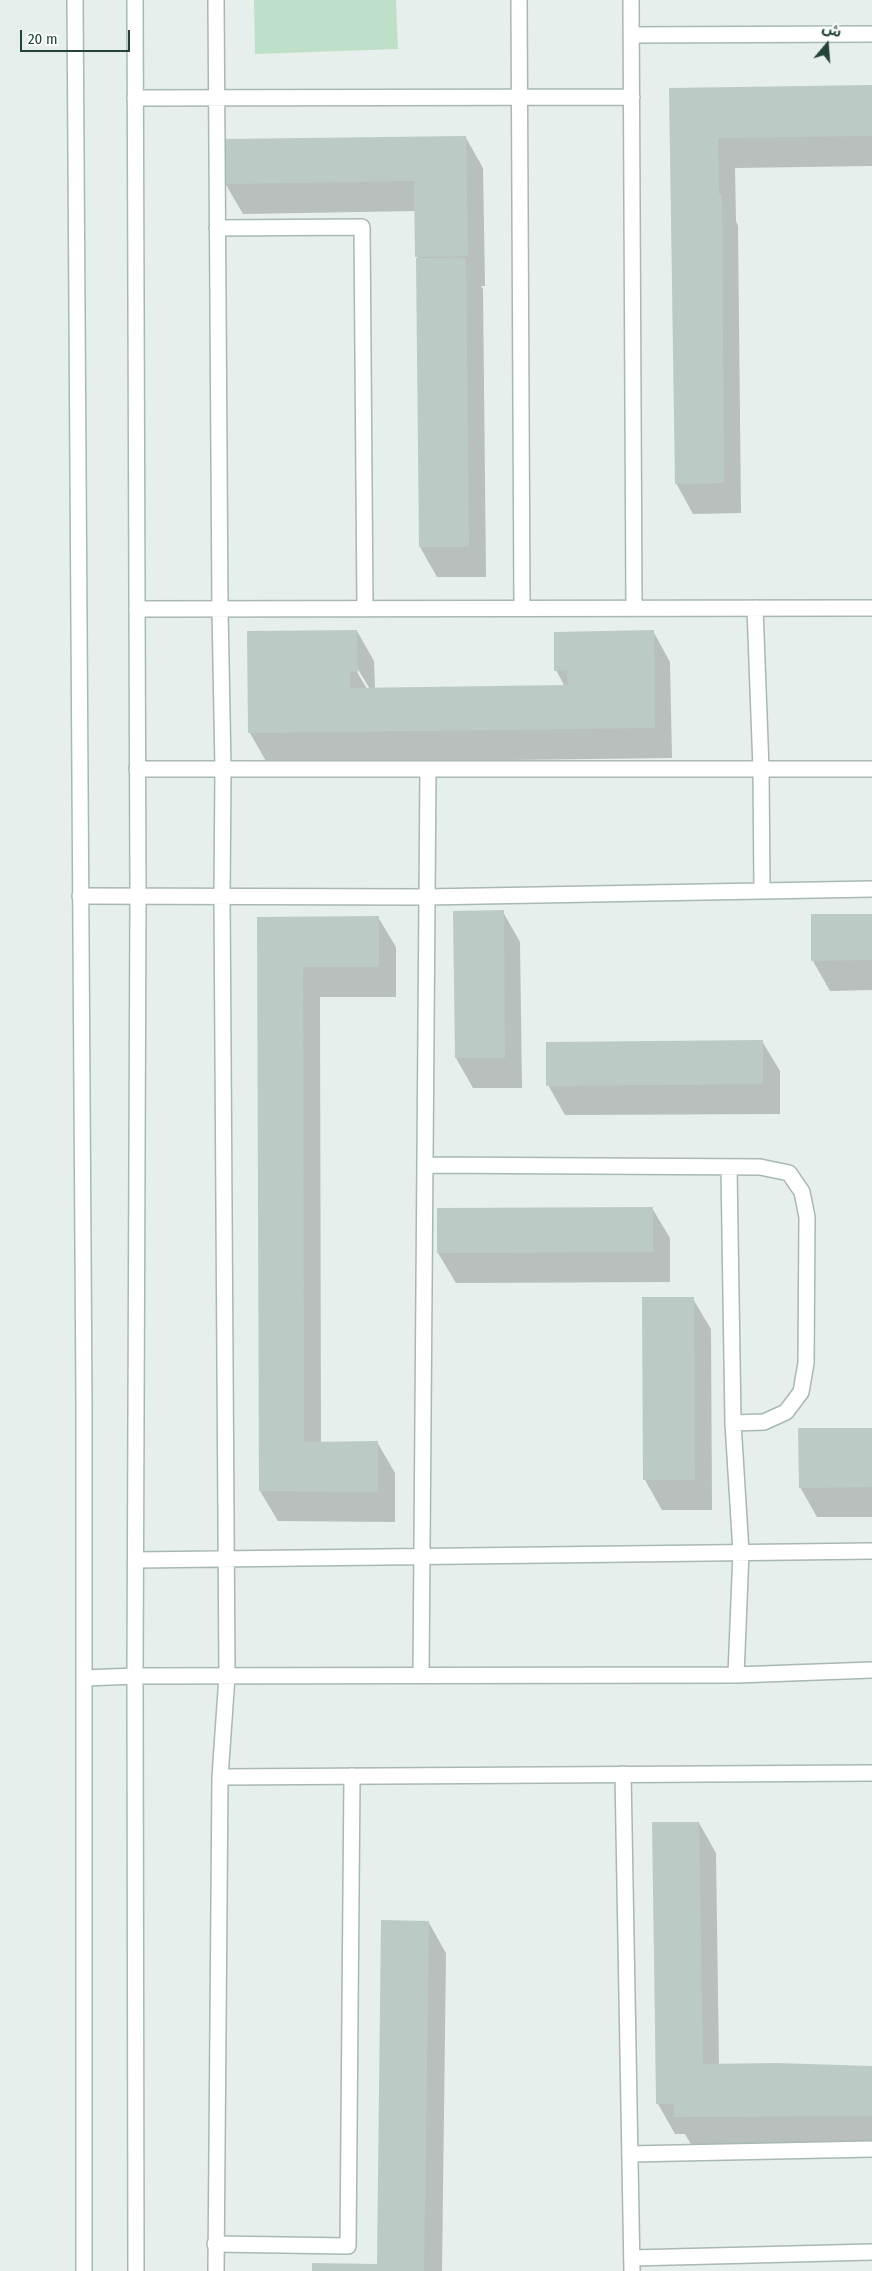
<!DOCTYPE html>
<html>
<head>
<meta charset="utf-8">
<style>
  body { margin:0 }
  #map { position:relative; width:872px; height:2271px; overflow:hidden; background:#e6efeb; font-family:"Fira Sans Condensed","Noto Sans Arabic",sans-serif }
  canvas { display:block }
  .north { position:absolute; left:802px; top:20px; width:50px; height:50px; -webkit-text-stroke:4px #f7fbf9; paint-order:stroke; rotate:18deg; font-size:14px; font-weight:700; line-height:20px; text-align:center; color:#24423a }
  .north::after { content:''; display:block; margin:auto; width:18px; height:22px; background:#24423a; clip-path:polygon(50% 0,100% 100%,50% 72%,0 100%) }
  .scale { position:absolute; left:20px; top:30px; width:110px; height:22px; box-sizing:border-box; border:2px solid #24423a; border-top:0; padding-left:6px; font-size:15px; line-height:18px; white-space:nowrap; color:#24423a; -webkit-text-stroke:4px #f7fbf9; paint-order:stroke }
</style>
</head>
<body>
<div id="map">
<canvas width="872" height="2271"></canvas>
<div class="north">ش</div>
<div class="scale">20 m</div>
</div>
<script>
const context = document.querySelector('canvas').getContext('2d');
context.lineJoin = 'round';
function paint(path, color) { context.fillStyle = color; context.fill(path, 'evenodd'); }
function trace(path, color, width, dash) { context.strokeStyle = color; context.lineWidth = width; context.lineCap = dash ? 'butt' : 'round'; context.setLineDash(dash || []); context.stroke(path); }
const green = new Path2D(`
  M254,0H396L398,49L255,54Z`);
const shadow = new Path2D(`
  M872,86V166L735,168L736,221L738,226L741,513L693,514L676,483L670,89Z
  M466,138L483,168L485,286H481L483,289L486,577H437L420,547L418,259L417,256L416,211L243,214L225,183Z
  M357,631L374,661L375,689L565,687L556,670L653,631L670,662L672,758L267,763L250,733ZM356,666L370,689H367L354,667Z
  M503,912L520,942L522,1088H473L456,1058Z
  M872,915V990L830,991L813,961Z
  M378,917L396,947V997H320L321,1443L377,1442L395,1473V1522L278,1521L260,1491L258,918Z
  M762,1041L780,1071V1114L565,1115L548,1085Z
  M652,1208L670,1238V1282L456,1283L438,1253Z
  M693,1299L711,1329L712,1510H662L645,1480Z
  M872,1429V1517H817L800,1487Z
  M699,1823L716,1853L719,2065L872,2067V2146H692L685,2134H675L658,2104Z
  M429,1923L446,1953L442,2271H313L378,2265Z`);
const building = new Path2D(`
  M872,85V136L718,138L719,194H722L724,483L675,484L669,88Z
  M466,136L468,256L415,257L414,181L224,184L223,139Z
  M416,258H466L469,547H419Z
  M357,630L358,672H350V688L568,685L567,670L554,671V632L654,630L655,728L248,733L247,631Z
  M504,910L505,1058H455L453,911Z
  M811,914H872V960L811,961Z
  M379,916V967H303L304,1442L378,1441V1492L259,1491L257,917Z
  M763,1040V1084L546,1086V1042Z
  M653,1207V1252L437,1253V1208Z
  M642,1297H694L695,1480H643Z
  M798,1428H872V1487L799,1488Z
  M652,1822H699L703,2064L777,2063L872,2066V2116L674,2117V2104H656L655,2027H668H655Z
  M381,1920L429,1921L424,2271H312V2263L377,2264Z`);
const lane = new Path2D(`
  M623,1774L632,2271
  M215,2244L348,2246L352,1776`);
const street = new Path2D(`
  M519,0L522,608
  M631,0L634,608
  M631,35L872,34
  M135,98L632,97
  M217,228L362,227L365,609
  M755,608L761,769L762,891
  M137,609L872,608
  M137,769H872
  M80,896L426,897L872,889
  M425,1165L760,1167L789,1173L802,1192L807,1217L806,1363L801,1392L786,1412L764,1422L733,1423
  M729,1168L733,1423L741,1552L736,1675
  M136,1560L872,1551
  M421,1675L428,769
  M85,1678L135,1676L736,1675L872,1670
  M220,1777L872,1773
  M630,2154L872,2149
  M632,2258L872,2252
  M216,2271L220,1777L227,1676L222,897L223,769L220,609L216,0`);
const secondary = new Path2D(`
  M75,0L84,1403V2271
  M135,0L138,896L135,1676L136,2271`);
paint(green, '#bfe0c8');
paint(shadow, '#0003');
paint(building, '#bbcac4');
trace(lane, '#a8b8b2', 18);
trace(street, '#a8b8b2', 18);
trace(secondary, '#a4bbb3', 18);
trace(lane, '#fff', 15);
trace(street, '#fff', 15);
trace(secondary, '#fff', 15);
</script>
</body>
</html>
